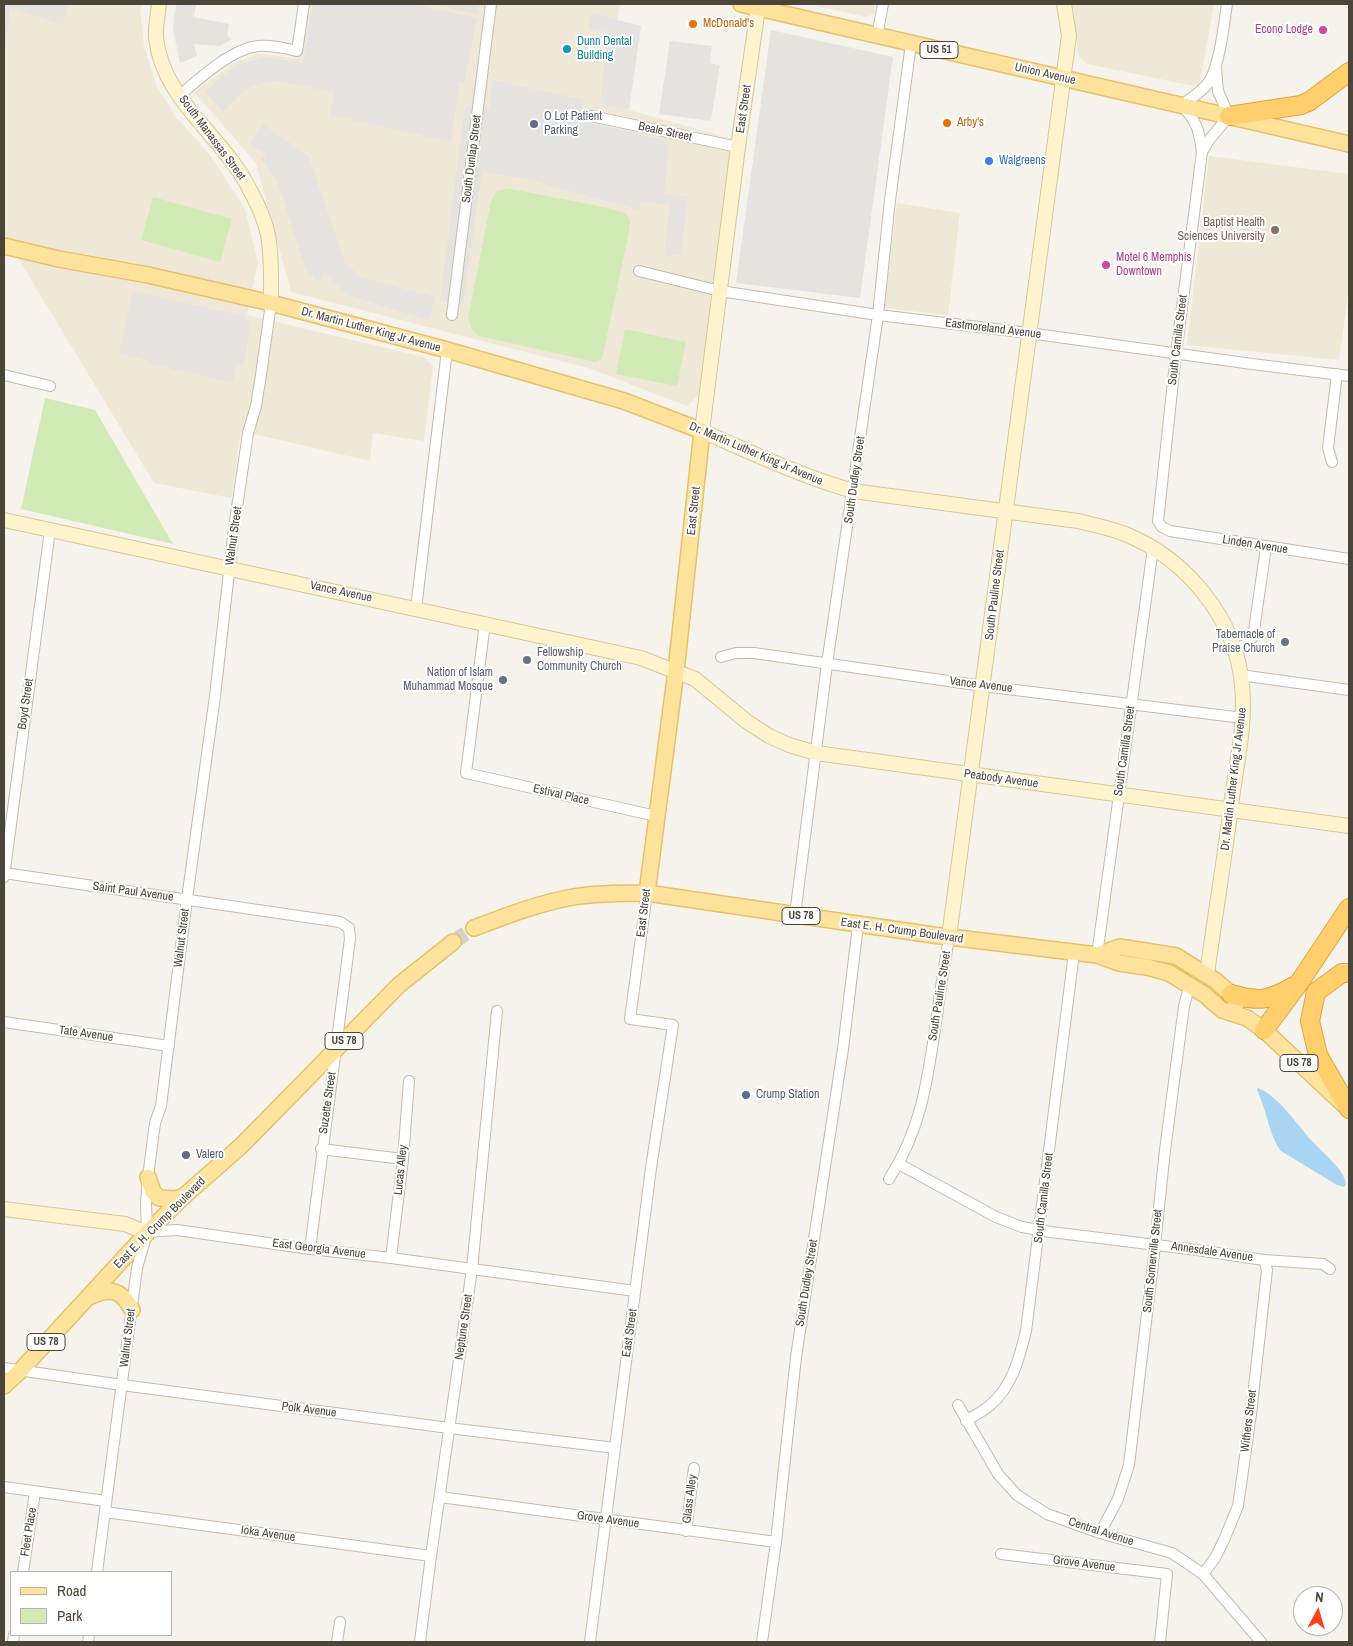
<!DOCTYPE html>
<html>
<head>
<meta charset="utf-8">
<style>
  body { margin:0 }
  #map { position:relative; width:1353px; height:1646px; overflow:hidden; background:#f6f3ec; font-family:"Archivo Narrow",sans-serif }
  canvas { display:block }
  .frame { position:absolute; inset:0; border:5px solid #4b4439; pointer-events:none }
  .legend { position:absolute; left:10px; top:1571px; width:162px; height:65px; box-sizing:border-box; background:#fff; border:1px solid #b7b4b0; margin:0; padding:6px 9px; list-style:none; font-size:15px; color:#4b4439 }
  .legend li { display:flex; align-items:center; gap:10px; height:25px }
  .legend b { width:25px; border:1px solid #b7b4b0 }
  .north { position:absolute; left:1293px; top:1586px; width:50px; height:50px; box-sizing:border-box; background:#fff; border:1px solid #b7b4b0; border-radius:50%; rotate:6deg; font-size:14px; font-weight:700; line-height:20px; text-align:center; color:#4b4439 }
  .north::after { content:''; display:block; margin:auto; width:18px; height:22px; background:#fc3f1d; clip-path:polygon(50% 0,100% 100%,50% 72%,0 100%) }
</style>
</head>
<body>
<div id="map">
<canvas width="1353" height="1646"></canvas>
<div class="frame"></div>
<ul class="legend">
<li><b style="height:6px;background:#ffe39c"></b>Road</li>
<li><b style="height:14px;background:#d2eab5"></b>Park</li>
</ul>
<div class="north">N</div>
</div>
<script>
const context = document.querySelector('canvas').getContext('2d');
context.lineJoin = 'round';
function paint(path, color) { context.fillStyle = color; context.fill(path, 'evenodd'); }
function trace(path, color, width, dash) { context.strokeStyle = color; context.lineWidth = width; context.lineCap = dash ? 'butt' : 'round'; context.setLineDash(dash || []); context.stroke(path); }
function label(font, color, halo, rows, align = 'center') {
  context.font = font + ' "Archivo Narrow",sans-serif'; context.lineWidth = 4; context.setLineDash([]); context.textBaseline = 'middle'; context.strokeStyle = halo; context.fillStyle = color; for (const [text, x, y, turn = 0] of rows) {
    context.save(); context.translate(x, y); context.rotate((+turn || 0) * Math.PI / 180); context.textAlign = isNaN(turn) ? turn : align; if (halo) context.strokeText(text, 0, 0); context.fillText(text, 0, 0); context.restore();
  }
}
const education = new Path2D(`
  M4,4H142L140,10L144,46L157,87L176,117L210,155L245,209L258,263L247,315L424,357L433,366L424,441L373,433L370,461L241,431L231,498L154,483L4,235Z
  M311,4H435L443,5V4H620L604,103L730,138L732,157L700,393L687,406L588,368L291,292L256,163L194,92L234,63L258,54L297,58Z
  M809,4H875L874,14L866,17Z
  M1073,4H1214L1199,87L1087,64L1078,55Z
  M1209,156L1349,174V287L1339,360L1187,345Z
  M897,203L960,213L948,315L884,308Z`);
const green = new Path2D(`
  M506,188L603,207L626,213L630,220L628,237L602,359L595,362L479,336L472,330L468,318L491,201L496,192Z
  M153,197L232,219L220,262L141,240Z
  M625,329L686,342L677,386L616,374Z
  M45,398L95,410L173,544L21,509Z`);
const parking = new Path2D(`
  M4,4H68L63,25L10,8L4,58Z
  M177,4H196L194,17L229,24L227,35L231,40L220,46L194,44L197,56L180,63L173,29L174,15Z
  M313,4H413L477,18L464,83L459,82L451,142L330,115L334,92L276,81L260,84L245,90L223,112L205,91L229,71L241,64L265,57L303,63Z
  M437,4H479L478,15L436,5Z
  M592,13L641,26L629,110L600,103L608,32L588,29Z
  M771,30L893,57L860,298L736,283Z
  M670,41L712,46L710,63L720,65L711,121L659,114Z
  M493,80L584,100L579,121L669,141L664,194L688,197L681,254L664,257L670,205L640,202L639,210L526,179L482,171L463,305L440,301L465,106L489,108Z
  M263,124L309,157L345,263L360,277L435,297L429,320L347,295L325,274L317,281L305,267L277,180L261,159L267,155L250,144Z
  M133,291L244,316L250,324L244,366L236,365L233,383L147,363V361L119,354Z`);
const water = new Path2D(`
  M1258,1088C1277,1095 1297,1124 1310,1139C1320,1150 1345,1170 1346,1184L1344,1187L1337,1185L1281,1151C1270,1138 1266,1108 1257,1090Z`);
const primaryTunnel = new Path2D(`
  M453,942L474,928`);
const street = new Path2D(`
  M1227,4C1224,24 1220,62 1210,80C1204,91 1191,98 1181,105C1197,121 1199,130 1202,152L1176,354L1158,521L1162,527L1170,531L1349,559
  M877,36L883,4
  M179,96C199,79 231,49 258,46C272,45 284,48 297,51L304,4
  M591,116L738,147
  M1202,152L1209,140L1229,116L1218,91L1216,69
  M639,271L720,291L878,315L1029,333L1252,364L1349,376
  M452,315L491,4
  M4,375L50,386
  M1332,462L1328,448L1337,374
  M416,609L447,350
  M485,623L466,773L656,816
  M1234,650L1245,645L1253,637L1266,547
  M721,657L736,653H754L983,686L1243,718
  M1240,675L1349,690
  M4,873L340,922L349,928L350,939L310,1249
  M4,877L50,530
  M795,915L827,664L878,315L890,200L911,44
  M1097,955L1153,548
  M4,1022L169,1046
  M321,1149L403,1159
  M899,1164L996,1217L1022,1227L1051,1232L1197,1250L1264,1260L1323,1264L1330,1269
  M889,1179C923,1127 928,1075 937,1016C940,990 945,963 949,937
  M148,1232L177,1230L310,1249L391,1258L635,1291
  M391,1258L403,1159L409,1081
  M4,1368L122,1385L449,1428L615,1448
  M958,1405L998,1474L1017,1495L1047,1514L1100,1533L1172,1553L1203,1574L1261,1642
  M966,1421C973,1416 982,1412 989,1406C1012,1388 1019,1359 1026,1331L1074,953
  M4,1487L106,1501
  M440,1497L776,1542
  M105,1512L431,1556
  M686,1531L694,1468
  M1100,1533L1118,1499L1129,1465L1154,1255L1165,1150L1184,1006L1190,984
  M1001,1554L1167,1574L1160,1642
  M23,1572L35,1492
  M97,1572L137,1268L147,1233L146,1203L148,1177L155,1123L161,1106L187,899L215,696L234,528L248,433L256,406L261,375L271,303
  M1203,1574L1215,1558L1224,1540L1238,1506L1251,1414L1267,1270L1264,1260
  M13,1642L14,1635
  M88,1642L89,1635
  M337,1642L340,1622
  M420,1642L431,1556L472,1269L497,1011
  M590,1642L651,1168L673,1025L630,1019L647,893
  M762,1642L776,1542L796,1357L843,1049L858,925`);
const secondary = new Path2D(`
  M159,4C158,15 155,27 156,38C163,102 225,137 251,192C258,205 265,220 268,235C272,257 271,281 271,303
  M758,8L738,147L702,431C752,453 801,476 853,491L1078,521C1094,525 1110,528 1125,534C1187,559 1236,619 1242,685C1246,723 1237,761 1232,798C1225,857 1215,915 1207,974
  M4,520L641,658L695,679L746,721L769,736L789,745L816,753L1349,826
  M949,937L1066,58L1069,36L1064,4
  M4,1209L125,1224L147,1233`);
const primary = new Path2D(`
  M741,4L1349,144
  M4,246L59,259L148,275L271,303L447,350L624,401L702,431L676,671L647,893
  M474,928C506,916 539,903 573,897C597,893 622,893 647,893L933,935L1097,955L1119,963L1147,967L1169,973L1205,995L1222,1010L1247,1018L1264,1030L1343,1104
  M1097,955L1120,947L1176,956L1216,981L1231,994L1237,1003
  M148,1177L153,1192L159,1198L176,1199L184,1196
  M89,1297C110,1287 121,1289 132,1310
  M4,1386L20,1371L147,1233L184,1196L241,1146L399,985L453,942`);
const highway = new Path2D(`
  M1229,116L1301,105L1310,101L1349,72
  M1349,973H1342L1316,992L1310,1021L1318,1055L1349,1109
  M1231,994C1260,1002 1268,1001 1294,986
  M1264,1030L1299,983L1349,908`);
const markers = [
  [693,24,5,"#e8710a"],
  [1323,30,5,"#d1479c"],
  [567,49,5,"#0f9aa8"],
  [947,123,5,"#e8710a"],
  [534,124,5,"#5c6f8a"],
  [989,161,5,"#3f7fe0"],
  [1275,230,5,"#8d6e63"],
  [1106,265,5,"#d1479c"],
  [1285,642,5,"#6b7280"],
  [527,660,5,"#6b7280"],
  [503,680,5,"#6b7280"],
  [746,1095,5,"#5c6f8a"],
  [186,1155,5,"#5c6f8a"]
];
const shields = [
  [939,50,38],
  [801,916,38],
  [344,1041,38],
  [1299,1063,38],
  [46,1342,38]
];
const shieldNames = [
  ["US 51",939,50],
  ["US 78",801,916],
  ["US 78",344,1041],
  ["US 78",1299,1063],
  ["US 78",46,1342]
];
const foodNames = [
  ["McDonald's",703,24],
  ["Arby's",957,123]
];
const hotelNames = [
  ["Econo Lodge",1313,30],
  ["Motel 6 Memphis",1116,258,"left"],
  ["Downtown",1116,272,"left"]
];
const cultureNames = [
  ["Dunn Dental",577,42],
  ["Building",577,56]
];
const streetNames = [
  ["Union Avenue",1045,74,13],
  ["East Street",744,109,-82],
  ["Beale Street",665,132,12],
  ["South Manassas Street",212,138,53],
  ["South Dunlap Street",472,159,-83],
  ["Eastmoreland Avenue",993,329,7],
  ["Dr. Martin Luther King Jr Avenue",371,330,15],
  ["South Camilla Street",1178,340,-83],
  ["Dr. Martin Luther King Jr Avenue",756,454,23],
  ["South Dudley Street",855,480,-82],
  ["East Street",694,511,-84],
  ["Walnut Street",234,536,-82],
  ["Linden Avenue",1255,545,9],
  ["Vance Avenue",341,592,12],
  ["South Pauline Street",995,595,-83],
  ["Vance Avenue",981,685,7],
  ["Boyd Street",26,704,-82],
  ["South Camilla Street",1125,751,-82],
  ["Peabody Avenue",1001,779,8],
  ["Dr. Martin Luther King Jr Avenue",1234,779,-83],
  ["Estival Place",561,795,13],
  ["Saint Paul Avenue",133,892,8],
  ["East Street",644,913,-83],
  ["East E. H. Crump Boulevard",902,931,8],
  ["Walnut Street",182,938,-83],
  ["South Pauline Street",940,996,-81],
  ["Tate Avenue",86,1034,8],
  ["Suzette Street",328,1103,-82],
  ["Lucas Alley",401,1170,-84],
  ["South Camilla Street",1044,1198,-83],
  ["East E. H. Crump Boulevard",160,1223,-45],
  ["East Georgia Avenue",319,1249,7],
  ["Annesdale Avenue",1212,1252,8],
  ["South Somerville Street",1153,1261,-84],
  ["South Dudley Street",807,1283,-81],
  ["Neptune Street",464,1327,-82],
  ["East Street",630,1333,-82],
  ["Walnut Street",128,1338,-83],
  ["Polk Avenue",309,1410,7],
  ["Withers Street",1249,1421,-83],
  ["Glass Alley",690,1499,-83],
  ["Grove Avenue",608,1520,8],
  ["Fleet Place",29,1532,-81],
  ["Central Avenue",1101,1532,18],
  ["Ioka Avenue",268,1534,8],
  ["Grove Avenue",1084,1564,7]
];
const serviceNames = [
  ["O Lot Patient",544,117],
  ["Parking",544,131],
  ["Crump Station",756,1095],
  ["Valero",196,1155]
];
const shopNames = [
  ["Walgreens",999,161]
];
const educationNames = [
  ["Baptist Health",1265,223],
  ["Sciences University",1265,237]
];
const worshipNames = [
  ["Tabernacle of",1275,635],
  ["Praise Church",1275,649],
  ["Fellowship",537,653,"left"],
  ["Community Church",537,667,"left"],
  ["Nation of Islam",493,673],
  ["Muhammad Mosque",493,687]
];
paint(education, '#efe8d6');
paint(green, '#d2eab5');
paint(parking, '#e5e3e0');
paint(water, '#a9d4f2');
trace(primaryTunnel, '#d4d0c8', 15, [15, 8]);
trace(street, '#c2bbae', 12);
trace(secondary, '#d6c79b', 16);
trace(primary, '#e6c16a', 18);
trace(highway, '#e0a43c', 20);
trace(street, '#fff', 10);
trace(secondary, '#fff3cd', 14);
trace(primary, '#ffe39c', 15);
trace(highway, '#ffcf6e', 18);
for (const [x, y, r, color] of markers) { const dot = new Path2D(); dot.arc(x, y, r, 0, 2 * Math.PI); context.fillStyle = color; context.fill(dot); trace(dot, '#fff', 2); }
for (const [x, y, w] of shields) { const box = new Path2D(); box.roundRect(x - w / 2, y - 8.5, w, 17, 4); context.fillStyle = '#fff'; context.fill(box); trace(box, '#4b4439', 1); }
label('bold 11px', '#4b4439', null, shieldNames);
label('12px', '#c56008', '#fff', foodNames, 'left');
label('12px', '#b23c85', '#fff', hotelNames, 'right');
label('12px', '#0d838f', '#fff', cultureNames, 'left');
label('12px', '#4b4439', '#fff', streetNames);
label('12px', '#4e5e75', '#fff', serviceNames, 'left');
label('12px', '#366cbe', '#fff', shopNames, 'left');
label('12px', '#785e54', '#fff', educationNames, 'right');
label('12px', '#5b616d', '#fff', worshipNames, 'right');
</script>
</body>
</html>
